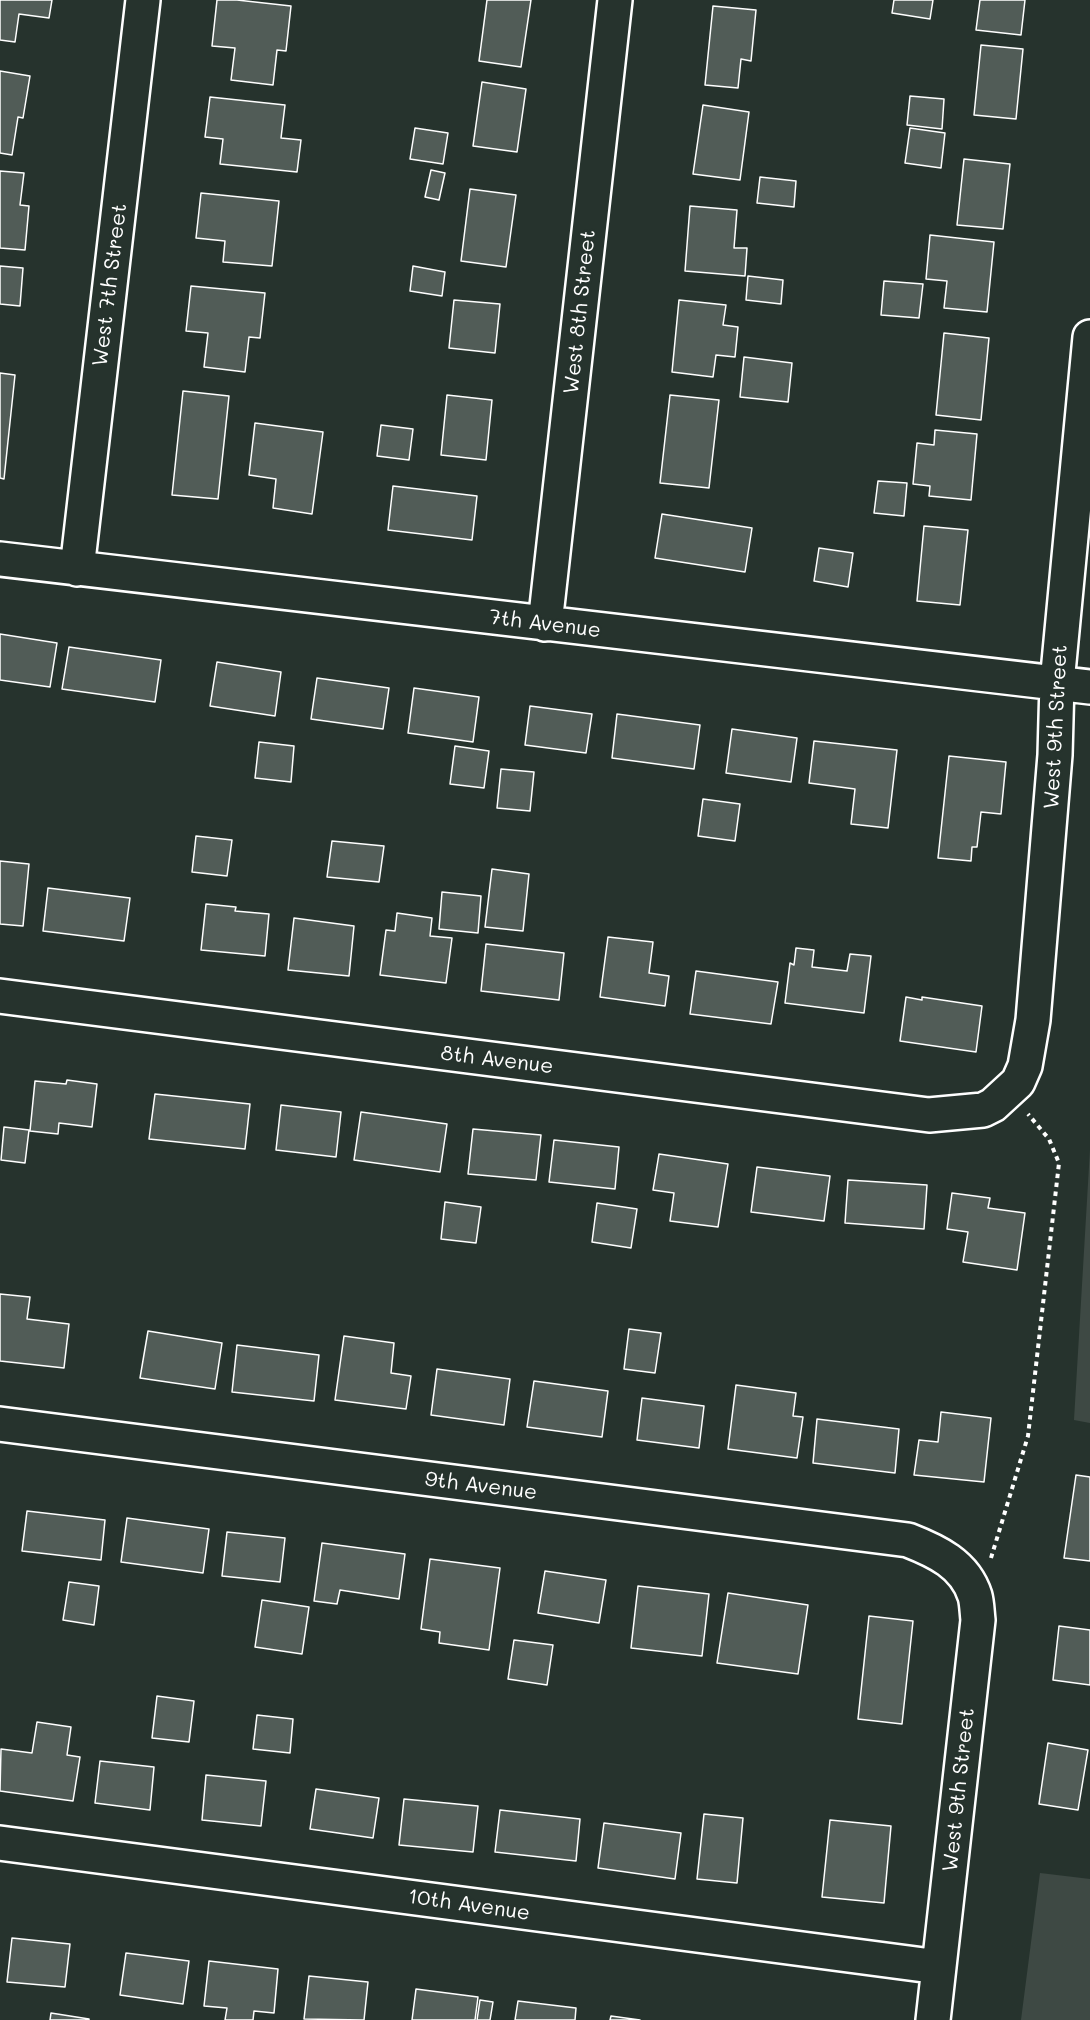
<!DOCTYPE html>
<html>
<head>
<meta charset="utf-8">
<style>
  body { margin:0 }
  canvas { display:block; background:#26332d }
</style>
</head>
<body>
<canvas width="1090" height="2020"></canvas>
<script>
const context = document.querySelector('canvas').getContext('2d');
context.lineJoin = 'round';
function paint(path, color) { context.fillStyle = color; context.fill(path, 'evenodd'); }
function trace(path, color, width, dash) { context.strokeStyle = color; context.lineWidth = width; context.lineCap = dash ? 'butt' : 'round'; context.setLineDash(dash || []); context.stroke(path); }
function label(font, color, halo, rows, align = 'center') {
  context.font = font + ' Mali,sans-serif'; context.lineWidth = 5; context.setLineDash([]); context.textBaseline = 'middle'; context.strokeStyle = halo; context.fillStyle = color; for (const [text, x, y, turn = 0] of rows) {
    context.save(); context.translate(x, y); context.rotate((+turn || 0) * Math.PI / 180); context.textAlign = isNaN(turn) ? turn : align; if (halo) context.strokeText(text, 0, 0); context.fillText(text, 0, 0); context.restore();
  }
}
const green = new Path2D(`
  M1090,1150V1423L1074,1420Z
  M1040,1873L1090,1879V2020H1021Z`);
const building = new Path2D(`
  M0,0H52L49,18L19,14L15,42L0,40Z
  M217,0H237L291,6L286,51L277,50L273,85L231,80L235,48L212,46Z
  M487,0H531L521,67L479,61Z
  M894,0H933L930,19L892,13Z
  M980,0H1025L1021,35L976,30Z
  M713,6L756,10L751,61L741,59L738,88L705,85Z
  M981,45L1023,49L1016,119L974,115Z
  M0,71L30,76L23,118L18,117L12,155L0,153Z
  M482,82L526,89L517,152L473,146Z
  M910,96L944,99L942,129L907,125Z
  M210,97L285,105L281,138L301,140L297,172L220,164L223,139L205,137Z
  M703,105L749,112L740,180L693,174Z
  M415,128L448,133L443,164L410,159Z
  M910,128L945,133L941,168L905,163Z
  M964,159L1010,164L1003,229L957,225Z
  M431,170L445,173L439,200L425,197Z
  M0,171L24,173L20,205L29,206L25,250L0,248Z
  M760,177L796,181L794,207L757,203Z
  M470,189L516,195L506,267L461,261Z
  M201,193L279,201L272,266L223,262L225,241L196,238Z
  M690,206L737,210L734,248H747L745,276L685,271Z
  M930,235L994,242L987,312L944,308L947,281L926,279Z
  M0,266L23,268L20,306L0,304Z
  M413,266L445,272L442,296L410,291Z
  M748,276L783,280L781,304L746,300Z
  M884,281L923,284L919,318L881,315Z
  M191,286L265,293L260,338L249,337L245,372L204,367L208,333L186,331Z
  M454,300L500,304L495,353L449,348Z
  M679,300L726,305L723,325L738,327L735,357L716,355L713,377L672,372Z
  M944,333L989,338L981,420L936,415Z
  M744,357L792,363L788,402L740,397Z
  M0,373L15,375L4,479L0,478Z
  M183,391L229,396L218,499L172,495Z
  M447,395L492,400L486,460L441,455Z
  M670,395L719,400L709,488L660,483Z
  M255,423L323,432L312,514L273,508L276,479L249,475Z
  M381,425L413,429L409,460L377,456Z
  M935,430L977,434L971,500L929,496L930,486L913,484L917,443L934,445Z
  M878,481L907,483L904,516L874,513Z
  M393,486L477,496L472,540L388,530Z
  M662,514L752,528L745,572L655,558Z
  M924,526L968,530L960,605L917,601Z
  M819,548L853,553L848,587L814,581Z
  M0,634L57,643L50,687L0,680Z
  M69,647L161,660L155,702L62,689Z
  M217,662L281,672L275,716L210,706Z
  M317,678L389,688L383,729L311,719Z
  M414,688L479,697L473,742L408,733Z
  M530,706L592,714L586,753L525,745Z
  M617,714L700,725L694,769L612,758Z
  M732,729L797,738L791,782L726,773Z
  M814,741L897,750L888,828L851,824L855,789L809,783Z
  M259,742L294,746L291,782L255,778Z
  M455,746L489,751L484,788L450,784Z
  M949,756L1006,762L1001,814L981,812L977,847H972L971,861L938,858Z
  M501,769L534,772L530,811L497,808Z
  M703,799L740,804L735,841L698,836Z
  M196,836L232,840L227,876L192,872Z
  M332,841L384,846L379,882L327,877Z
  M0,861L29,864L23,926L0,924Z
  M492,869L529,874L523,931L485,927Z
  M48,888L130,898L124,941L43,931Z
  M442,892L481,896L478,933L439,929Z
  M206,904L236,907L235,911L269,914L265,956L201,950Z
  M397,913L432,918L430,936L452,938L446,983L380,975L386,930L395,931Z
  M294,918L354,926L349,976L288,970Z
  M608,937L653,942L649,973L669,976L665,1006L600,997Z
  M486,944L564,953L559,1000L481,991Z
  M796,948L814,950L812,967L847,971L850,954L871,956L864,1013L785,1003L790,963L794,965Z
  M696,971L778,982L771,1024L690,1014Z
  M906,997L922,1000V997L982,1006L976,1052L900,1041Z
  M67,1080L97,1084L92,1127L59,1123L58,1134L30,1131L35,1081L66,1084Z
  M155,1094L250,1104L245,1149L149,1139Z
  M281,1105L341,1112L336,1157L276,1150Z
  M361,1112L447,1124L440,1172L354,1160Z
  M4,1127L29,1130L25,1163L1,1160Z
  M473,1129L541,1135L536,1180L468,1174Z
  M554,1140L619,1147L615,1189L549,1182Z
  M659,1154L728,1164L718,1227L670,1221L674,1193L653,1190Z
  M757,1167L830,1176L824,1221L751,1212Z
  M848,1180L927,1185L924,1229L845,1223Z
  M952,1193L990,1198L988,1208L1025,1213L1017,1270L963,1262L968,1232L947,1229Z
  M445,1202L481,1207L476,1243L441,1239Z
  M597,1203L637,1209L631,1248L592,1242Z
  M0,1294L30,1297L27,1319L69,1324L64,1368L0,1361Z
  M629,1329L661,1333L655,1373L624,1369Z
  M148,1331L222,1343L215,1389L140,1378Z
  M344,1336L394,1343L391,1373L411,1376L406,1409L335,1400Z
  M237,1345L319,1355L314,1401L232,1392Z
  M437,1369L510,1379L504,1425L431,1415Z
  M534,1381L608,1391L602,1437L527,1427Z
  M736,1385L796,1393L793,1416L803,1417L797,1458L728,1449Z
  M642,1398L704,1406L699,1448L637,1440Z
  M941,1412L991,1418L984,1482L914,1475L919,1440L938,1442Z
  M817,1419L899,1429L895,1473L813,1463Z
  M1076,1475L1090,1477V1561L1064,1558Z
  M27,1511L105,1520L101,1560L22,1551Z
  M127,1518L209,1529L203,1573L121,1562Z
  M227,1532L285,1538L280,1582L222,1576Z
  M322,1543L405,1554L399,1599L340,1590L337,1604L314,1601Z
  M430,1559L500,1568L489,1650L439,1643L440,1632L421,1629Z
  M545,1571L606,1580L599,1623L538,1613Z
  M69,1582L99,1586L94,1625L63,1620Z
  M638,1586L709,1594L702,1656L631,1648Z
  M728,1593L808,1605L798,1674L717,1663Z
  M262,1600L309,1607L302,1654L255,1647Z
  M869,1616L913,1621L902,1724L858,1719Z
  M1059,1626L1090,1630V1685L1053,1680Z
  M514,1640L553,1645L547,1685L508,1679Z
  M157,1696L194,1701L189,1742L152,1738Z
  M257,1715L293,1719L290,1753L253,1749Z
  M37,1722L71,1727L67,1755L80,1757L73,1801L0,1791L1,1749L32,1753Z
  M1048,1743L1088,1750L1078,1810L1039,1804Z
  M100,1761L154,1767L150,1810L95,1803Z
  M206,1775L266,1781L261,1826L202,1820Z
  M316,1789L379,1798L373,1838L310,1829Z
  M404,1799L478,1806L473,1852L399,1845Z
  M500,1810L580,1819L576,1861L495,1852Z
  M704,1814L743,1818L737,1883L697,1879Z
  M830,1820L891,1826L884,1903L822,1897Z
  M604,1823L681,1833L675,1879L598,1868Z
  M12,1938L70,1944L65,1987L7,1982Z
  M126,1953L189,1961L183,2004L120,1995Z
  M209,1961L278,1969L274,2013L254,2011L253,2020H225L227,2008L204,2006Z
  M309,1976L368,1982L364,2020L304,2019Z
  M416,1989L478,1997L475,2020H412Z
  M480,2000L493,2002L490,2020H477Z
  M518,2001L576,2008L575,2020H515Z
  M51,2013L89,2019V2020H50Z
  M611,2016L640,2020H610Z`);
const path = new Path2D(`
  M991,1558L1028,1436L1059,1163L1049,1139L1028,1114`);
const minor = new Path2D(`
  M0,559L1090,687
  M77,569L143,0
  M545,624L615,0
  M0,996L929,1115L983,1110L993,1105L1018,1082L1025,1066L1033,1020L1055,755L1057,683L1090,337
  M0,1424L908,1540C936,1551 965,1564 975,1596C977,1603 977,1612 978,1620L933,2020
  M0,1843L939,1967`);
const streetNames = [
  ["West 7th Street",110,285,-83],
  ["West 8th Street",580,312,-84],
  ["7th Avenue",545,624,7],
  ["West 9th Street",1056,727,-87],
  ["8th Avenue",497,1060,7],
  ["9th Avenue",481,1486,7],
  ["West 9th Street",959,1790,-84],
  ["10th Avenue",469,1905,8]
];
paint(green, '#3e4944');
paint(building, '#515c57');
trace(building, '#fff', 1.5);
trace(minor, '#fff', 38);
trace(path, '#fff', 4, [4.5, 4.5]);
trace(minor, '#26332d', 33);
label('21px', '#fff', '#26332d', streetNames);
</script>
</body>
</html>
